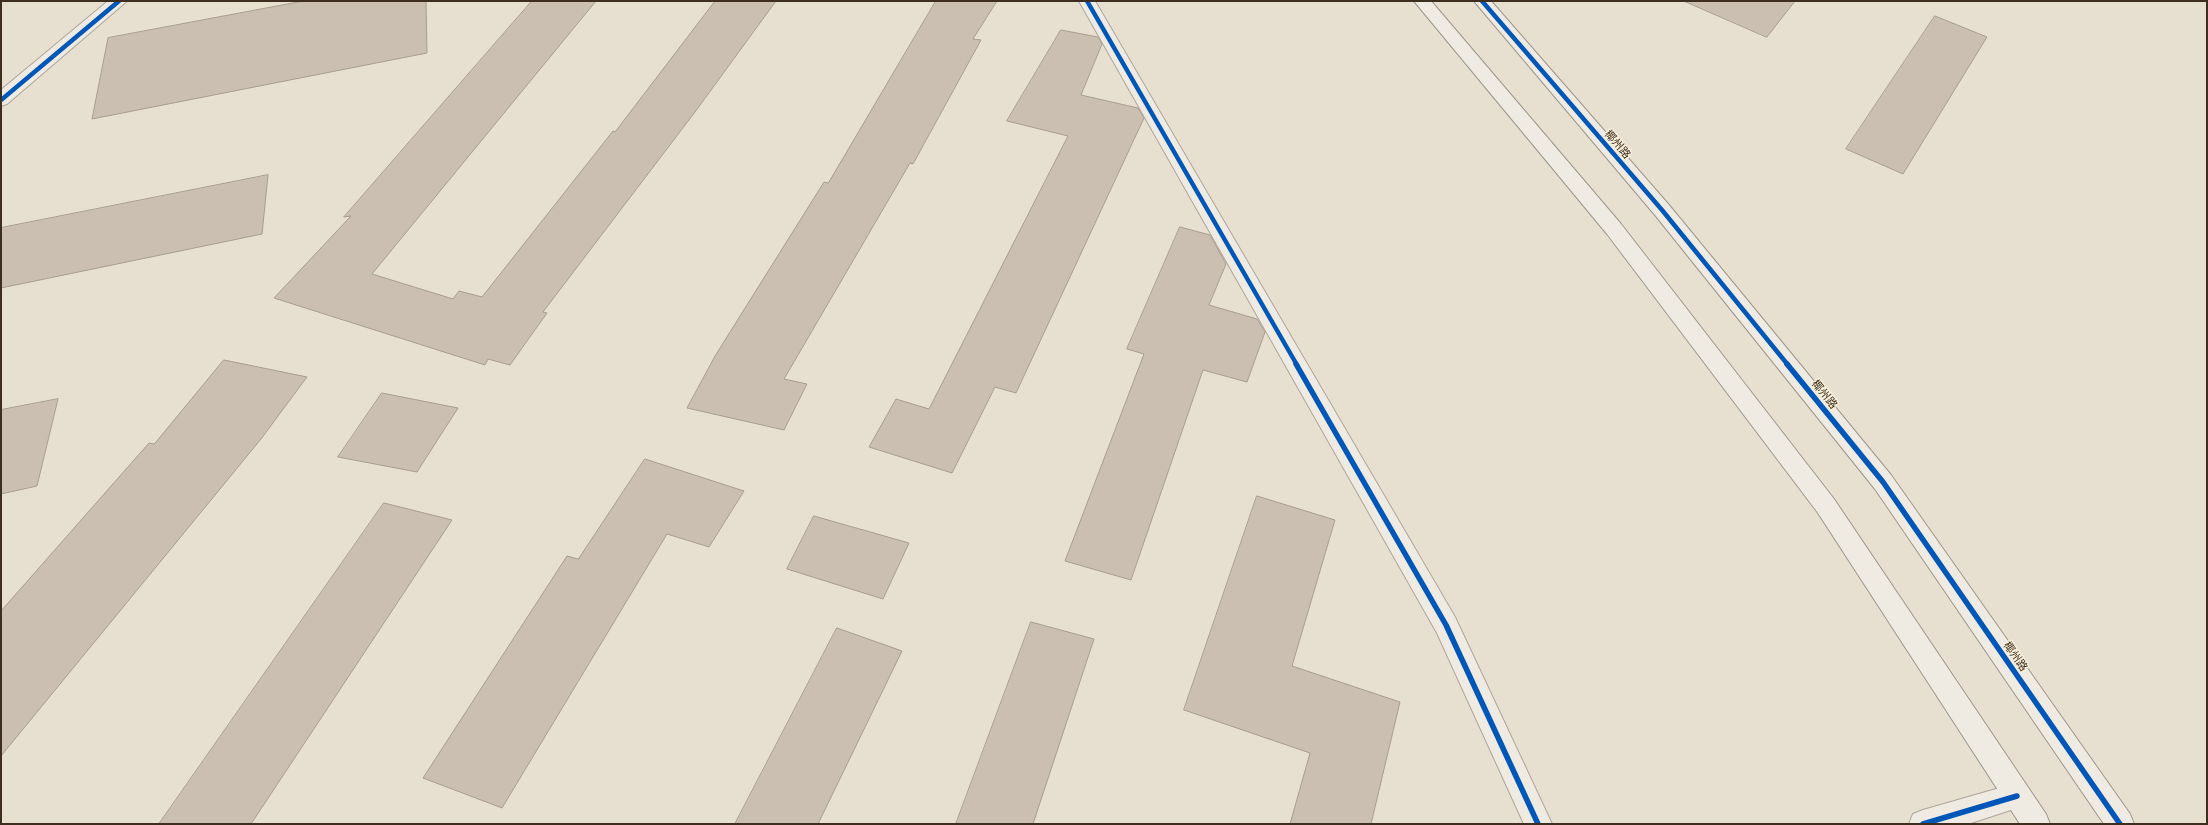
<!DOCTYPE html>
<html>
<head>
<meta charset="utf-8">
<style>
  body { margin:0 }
  #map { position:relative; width:2208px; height:825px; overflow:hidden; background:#e7e0d1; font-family:Georgia,serif }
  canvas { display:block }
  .frame { position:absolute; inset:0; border:2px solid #3d2e20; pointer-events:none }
</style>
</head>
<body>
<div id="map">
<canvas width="2208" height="825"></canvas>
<div class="frame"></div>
</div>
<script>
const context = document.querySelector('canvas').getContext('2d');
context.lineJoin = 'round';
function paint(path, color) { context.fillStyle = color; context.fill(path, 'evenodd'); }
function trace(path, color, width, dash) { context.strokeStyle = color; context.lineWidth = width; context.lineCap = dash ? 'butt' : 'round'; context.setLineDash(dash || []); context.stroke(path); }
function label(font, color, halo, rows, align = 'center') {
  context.font = font + ' Georgia,"Noto Sans SC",serif'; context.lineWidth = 3; context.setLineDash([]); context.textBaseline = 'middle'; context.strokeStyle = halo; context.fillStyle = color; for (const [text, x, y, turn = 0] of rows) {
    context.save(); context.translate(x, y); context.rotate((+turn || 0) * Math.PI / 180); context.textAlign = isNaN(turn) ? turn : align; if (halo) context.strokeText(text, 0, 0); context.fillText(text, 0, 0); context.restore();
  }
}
const building = new Path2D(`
  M304,1H426L427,53L92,119L108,38Z
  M532,1H596L372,274L453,299L459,291L482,297L613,131L615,132L715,1H776L695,112L543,312L547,313L510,365L488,359L485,365L274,298L351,216L344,217Z
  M936,1H997L973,39L981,40L913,164L910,163L784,379L807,384L784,430L687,408L715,356L824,182L828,183Z
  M1684,1H1795L1767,37Z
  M1935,16L1987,37L1903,174L1846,149Z
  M1061,30L1098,37L1102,44L1081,95L1138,108L1144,118L1016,393L995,387L952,473L869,447L896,399L929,409L1068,136L1007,121Z
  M268,175L262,234L1,288V228Z
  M1180,227L1210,235L1226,264L1209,305L1257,319L1265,332L1247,382L1203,370L1131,580L1065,561L1144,354L1127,349Z
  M224,360L307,377L261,439L1,756V611L149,443L154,444Z
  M382,393L458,408L417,472L338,457Z
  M58,399L37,486L1,494V410Z
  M645,459L744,491L709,547L667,534L502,808L423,778L567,556L578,559Z
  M1257,496L1335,520L1292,666L1400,702L1371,824H1290L1310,753L1184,710Z
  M384,503L452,520L251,824H159Z
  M814,516L909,543L883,599L787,569Z
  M1031,622L1094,639L1033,824H956Z
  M837,628L902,651L818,824H735Z`);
const street = new Path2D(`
  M108,1H127L7,104L1,106V90Z
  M1079,1H1095L1455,617L1552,824H1524L1437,633Z
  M2017,783L2026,787L2030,796L2026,805L1968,824H1909L1913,814L1923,810Z`);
const secondary = new Path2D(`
  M1414,1H1431L1621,224L1834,499L2046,814L2050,824H2020L1818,513L1607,234Z
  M1474,1H1491L1669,205L1891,475L2130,814L2134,824H2104L1875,489L1655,215Z`);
const cyclewayFar1 = new Path2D(`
  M1087,1L1297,365
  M1482,1L1662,210L1788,365
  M1,100L119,1`);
const cycleway = new Path2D(`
  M1296,364L1446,625L1538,824
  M1787,364L1883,482L2120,824
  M1923,824L2017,796`);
const streetNames = [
  ["椰州路",1618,144,49],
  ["椰州路",1825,394,51],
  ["椰州路",2016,656,55]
];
paint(building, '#cbbfb2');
trace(building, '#a89c90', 1);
trace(street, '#ada599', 2);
trace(secondary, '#9c958a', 2);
paint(street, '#efebe3');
paint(secondary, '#efebe3');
trace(cyclewayFar1, '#0057b8', 4.5);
trace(cycleway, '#0057b8', 5.5);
label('11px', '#3d2e20', '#f7eed8', streetNames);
</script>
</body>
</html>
